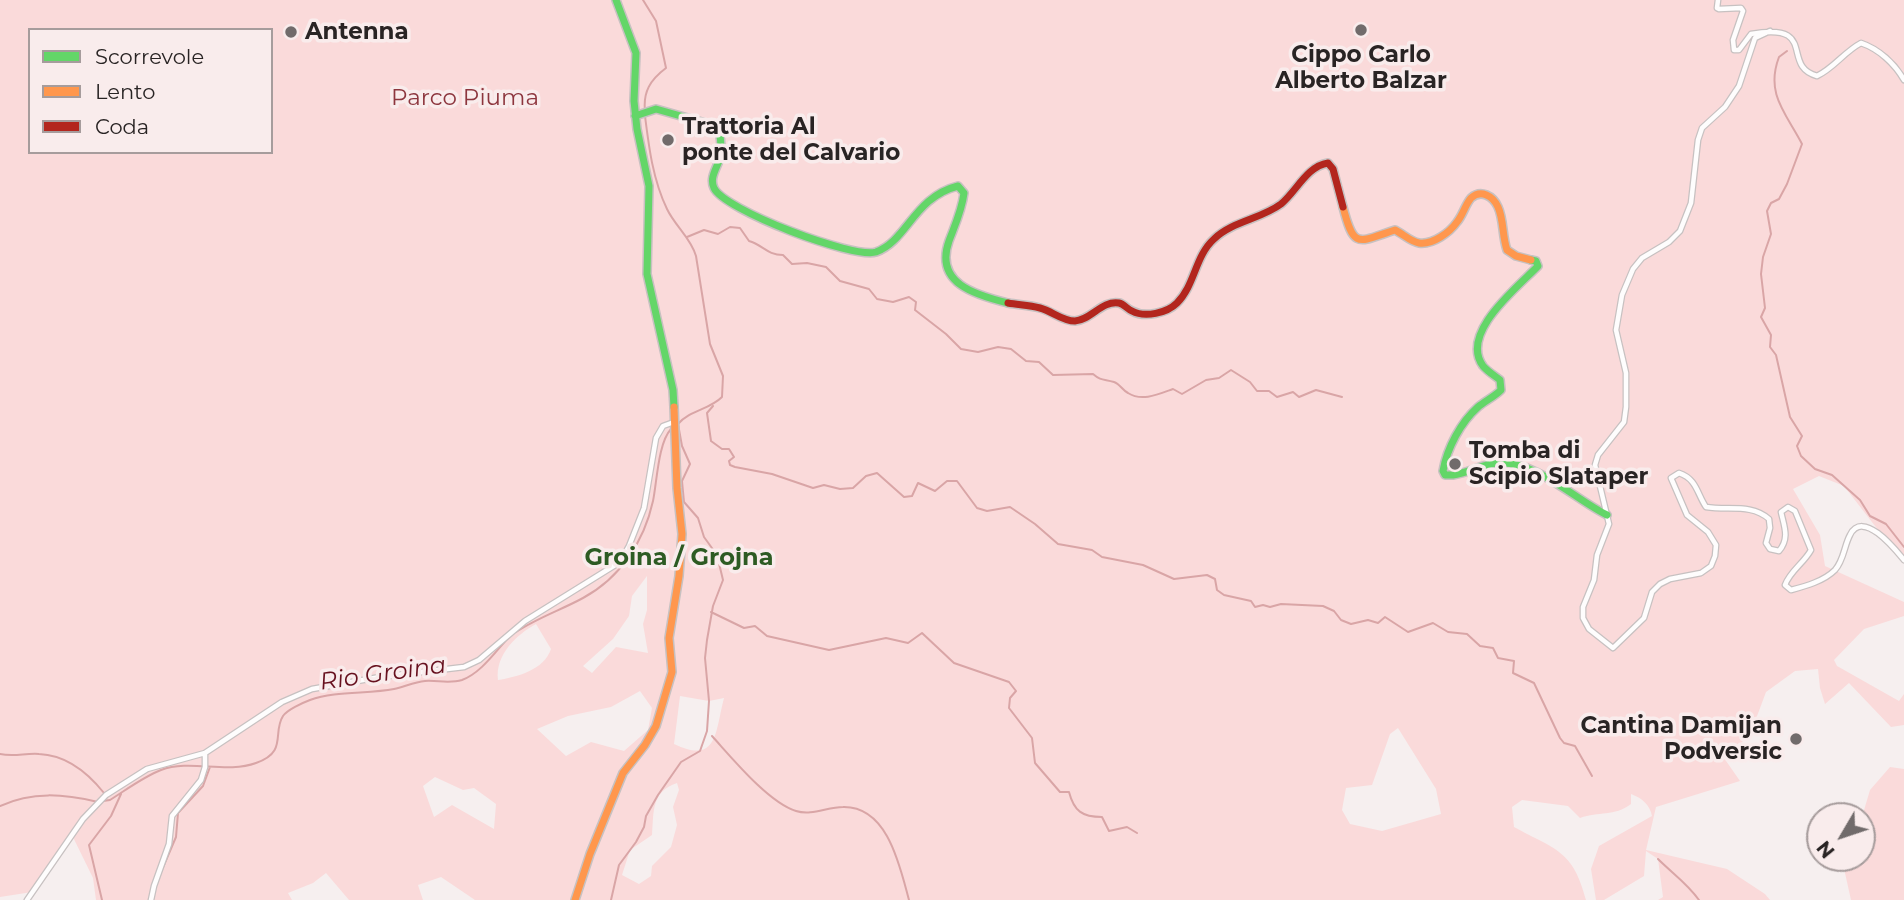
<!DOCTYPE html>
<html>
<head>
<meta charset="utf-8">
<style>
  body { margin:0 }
  #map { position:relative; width:1904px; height:900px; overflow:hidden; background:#f6efef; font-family:Montserrat,sans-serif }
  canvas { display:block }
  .legend { position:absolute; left:28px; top:28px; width:245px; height:126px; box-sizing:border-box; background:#f9ecec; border:2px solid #a69c9c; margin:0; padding:9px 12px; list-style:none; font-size:21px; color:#292424 }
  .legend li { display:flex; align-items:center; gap:14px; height:35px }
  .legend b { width:35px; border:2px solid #a69c9c }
  .north { position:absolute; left:1806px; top:802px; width:70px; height:70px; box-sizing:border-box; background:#f9ecec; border:2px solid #a69c9c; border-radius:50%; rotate:231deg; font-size:19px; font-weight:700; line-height:28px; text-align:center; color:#292424 }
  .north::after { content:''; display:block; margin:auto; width:24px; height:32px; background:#716b6b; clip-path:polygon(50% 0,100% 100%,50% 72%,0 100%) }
</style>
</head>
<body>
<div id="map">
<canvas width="1904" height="900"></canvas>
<ul class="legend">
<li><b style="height:9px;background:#63d668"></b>Scorrevole</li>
<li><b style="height:9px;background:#ff974d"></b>Lento</li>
<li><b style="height:9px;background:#b3261e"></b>Coda</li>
</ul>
<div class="north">N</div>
</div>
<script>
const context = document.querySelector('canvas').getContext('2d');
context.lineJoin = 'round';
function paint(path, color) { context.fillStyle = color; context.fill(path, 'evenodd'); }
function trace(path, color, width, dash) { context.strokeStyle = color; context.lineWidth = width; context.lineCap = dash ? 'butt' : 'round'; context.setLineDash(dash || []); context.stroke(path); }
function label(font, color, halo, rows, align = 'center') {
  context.font = font + ' Montserrat,sans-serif'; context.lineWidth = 7; context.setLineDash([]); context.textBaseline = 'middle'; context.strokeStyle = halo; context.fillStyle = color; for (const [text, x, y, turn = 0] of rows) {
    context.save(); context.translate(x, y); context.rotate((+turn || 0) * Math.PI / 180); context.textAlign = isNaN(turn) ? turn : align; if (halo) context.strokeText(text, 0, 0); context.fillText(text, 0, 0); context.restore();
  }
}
const green = new Path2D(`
  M0,0H1904V560L1882,535L1844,486L1819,476L1793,489L1820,535L1825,566L1904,602V616L1864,629L1834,660L1837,666L1899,701L1904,694V725L1891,727L1849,683L1825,704L1820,688L1818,669L1795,671L1766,692L1750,735L1724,758L1740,781L1656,807L1646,850L1727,869L1765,894L1770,900H1658L1663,897L1658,859L1646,851L1644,876L1604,900H1596L1591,869L1599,846L1652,816C1650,805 1642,798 1631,794V804C1614,817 1599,811 1580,818L1568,806L1522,800L1512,807L1514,827C1556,850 1573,850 1586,900H475L441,877L418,885L423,900H349L326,873L313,883L288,893L292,900H96L93,878L71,833L32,892L0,897ZM30,30H271V152H30ZM647,576V610L643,624L648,653L616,647L592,673L583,666L613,639L629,616L632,596ZM536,624L551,649C544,670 517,677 498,680C495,655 516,635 536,624ZM640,691L652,708L648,730L624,751L591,742L566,756L537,729L568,716L611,707ZM680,696L709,701L724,698C715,732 718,765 674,744ZM1398,728L1436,789L1441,814L1382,831L1350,824L1342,810L1346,788L1372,785L1390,734ZM435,777L463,790L474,788L496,804L494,829L452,805L434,817L423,786ZM677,783L679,790L673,807L677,825L671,847L652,866L651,876L639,884L622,875L630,850L652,835C654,811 651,792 677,783Z
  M1890,767L1904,769V900H1851L1843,864L1846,858H1862V817L1870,790Z`);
const stream = new Path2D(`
  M643,0L656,21L666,68C650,80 643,92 645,111
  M1787,51L1779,57C1765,94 1786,113 1802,144L1787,184L1779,199L1771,203L1767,211L1771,234L1763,257L1761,274L1765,308L1761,317L1771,335L1770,347L1776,355L1790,417L1802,436L1797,446L1801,456L1815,469L1832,475L1860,500L1870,516L1886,524L1904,547
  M687,237L704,230L718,234L730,227L740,228L749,241C763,245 767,255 783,255L792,264L807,263L826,267L840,281L869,289L877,299L893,302L909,297L916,302L915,310L946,334L961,349L978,352L998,347L1011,349L1026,361L1039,362L1053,375L1093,374C1101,381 1104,379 1114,382C1120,384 1122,390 1128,393C1142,402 1159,394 1173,389L1182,394L1206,380L1219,378L1231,370L1250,382L1257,391H1269L1277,397L1293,392L1299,397L1316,390L1342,397
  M713,406L707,413L711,441L722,449H729L734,457L729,461L730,465L735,467L772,474L813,488L824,485L840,489L853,488L866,476L877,473L904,497L912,496L918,483L935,491L947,481H957L977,508L987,511L1010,507L1035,524L1058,544L1092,550L1102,557L1143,565L1174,579L1207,575L1215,579L1217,590L1224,595L1251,601L1255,607L1263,605L1270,607L1281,604L1323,606L1334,611L1341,620L1351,624L1368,620L1378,623L1385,617L1408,632L1433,623L1448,632L1467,634L1480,646L1493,648L1498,658L1514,661L1513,673L1534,683L1560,738L1564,743L1575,746L1592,776
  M711,612L744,628L755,626L767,636L829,650L886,638L908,643L922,633L954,663L1009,682L1016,691L1010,698L1009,708L1032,738L1035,763L1060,792H1069C1074,811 1082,817 1102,817L1109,831L1127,827L1137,833
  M516,632C537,618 561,610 583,598C620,578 644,542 653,501C657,482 658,443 671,429
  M712,736C732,758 768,802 796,811C812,816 827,807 843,807C888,806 900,867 909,900
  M0,754C14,757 25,753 39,754C66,755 88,773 104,793
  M103,801L110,800C126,790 143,777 161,770C190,759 226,774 256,763C288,752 272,733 283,716C287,710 302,703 310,700C335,691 368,694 394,689C404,687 414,682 425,681C437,680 449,684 462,680C481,673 495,652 509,637
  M0,806C32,791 64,794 98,802
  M1658,859C1673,874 1687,883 1699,900
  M161,872L176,837L178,813L203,786L210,767
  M102,900L89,845L111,816L121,794
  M611,900L619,865L636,842L644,827L646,816L658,795L681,762L700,751L707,731L709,701L705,658L707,640L713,606L723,580L717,555L704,537L698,518L684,502L682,481L690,464L682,446L678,424C690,410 709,410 722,397L723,376L710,344L696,256C691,238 675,226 667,209C653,180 649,148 645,116`);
const street = new Path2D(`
  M1718,0L1717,8L1719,9L1741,8L1743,11L1733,40L1734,50H1739L1751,34C1819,22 1780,66 1817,76C1834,68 1844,52 1861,43C1879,49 1895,64 1904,80
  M1770,31L1755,38L1739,86L1725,107L1702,128L1698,140L1691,203L1680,231L1669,242L1642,258L1633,269L1622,295L1616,330L1626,373V407L1624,422L1598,455L1595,465L1609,524L1597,555L1594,580L1583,607V618L1589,629L1613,648L1644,618L1652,592L1660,584L1670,579L1701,573L1711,566L1715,556L1716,545L1708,532L1687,515L1671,478L1679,473C1697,479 1697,494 1706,507C1728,511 1751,503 1769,519L1770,528L1766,543L1770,549L1779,551C1790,538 1784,526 1781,512L1788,507L1795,511L1811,550C1804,563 1790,571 1785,585L1791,590C1806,586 1824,581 1835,570C1844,560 1844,546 1850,535C1863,509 1895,549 1904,560
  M27,900L83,819L106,795L147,769L205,753L282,702L312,689L380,677L464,667L479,660L525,621L620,562L629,546L644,508L656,438L663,426L674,422
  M151,900L154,886L169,844L172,816L201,780L205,767V753`);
const fast = new Path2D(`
  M616,0L636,53L634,101L637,129L649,186L647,274L673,390L674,407
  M635,116L656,109L709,124L719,131C721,140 722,149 720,158C717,168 709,178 714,188C724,210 853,259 876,252C907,241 914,197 958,186L964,193C962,210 955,225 949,241C934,283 975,295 1008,303
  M1531,260L1536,261L1538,266C1518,287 1459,333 1483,366C1487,371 1495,376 1500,380L1501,390C1494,397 1485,401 1478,407C1461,422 1447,448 1443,471L1445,475H1453C1469,473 1484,463 1500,463C1536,461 1576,500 1607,515`);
const slow = new Path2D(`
  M1343,207C1354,250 1358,242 1395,230C1403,234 1411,242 1419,243C1433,245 1450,232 1457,222C1463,215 1465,205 1471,198C1481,189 1493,196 1498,207C1504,220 1502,236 1507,250L1516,256L1531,260
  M575,900L590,854L623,773L645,745L656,726L672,672L669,638L679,576L682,534L677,488L674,407`);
const jam = new Path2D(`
  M1008,303C1019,305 1029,305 1040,308C1052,311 1062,321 1075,321C1091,320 1102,300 1119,303C1124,304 1127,309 1132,311C1145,318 1167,313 1177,303C1195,285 1195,256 1214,239C1233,221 1261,219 1281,204C1296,192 1307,166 1328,163L1333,169L1343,207`);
const markers = [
  [1361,30,7,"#716b6b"],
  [291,32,7,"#716b6b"],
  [668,140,7,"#716b6b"],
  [1455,464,7,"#716b6b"],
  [1796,739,7,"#716b6b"]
];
const poiNames = [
  ["Antenna",305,32],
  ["Cippo Carlo",1361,55,"center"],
  ["Alberto Balzar",1361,81,"center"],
  ["Trattoria Al",682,127],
  ["ponte del Calvario",682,153],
  ["Tomba di",1469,451],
  ["Scipio Slataper",1469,477],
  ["Cantina Damijan",1782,726,"right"],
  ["Podversic",1782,752,"right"]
];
const parkNames = [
  ["Parco Piuma",465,98]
];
const neighbourhoodNames = [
  ["Groina / Grojna",679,558]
];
const waterNames = [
  ["Rio Groina",383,674,-8]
];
paint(green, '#fadada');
trace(stream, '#d9a5a6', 2);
trace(street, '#c7c1c1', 7);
trace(fast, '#c7c1c1', 10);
trace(slow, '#c7c1c1', 10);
trace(jam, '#c7c1c1', 10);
trace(street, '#fefdfd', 4.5);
trace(fast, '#63d668', 7);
trace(slow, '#ff974d', 7);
trace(jam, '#b3261e', 7);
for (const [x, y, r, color] of markers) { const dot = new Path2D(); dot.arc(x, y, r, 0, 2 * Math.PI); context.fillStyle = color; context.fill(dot); trace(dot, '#f9ecec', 2.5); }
label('bold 23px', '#292424', '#f9ecec', poiNames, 'left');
label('23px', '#8d363e', '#f9ecec', parkNames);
label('bold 24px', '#2d5b23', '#f9ecec', neighbourhoodNames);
label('italic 24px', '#67111f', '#f9ecec', waterNames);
</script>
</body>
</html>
